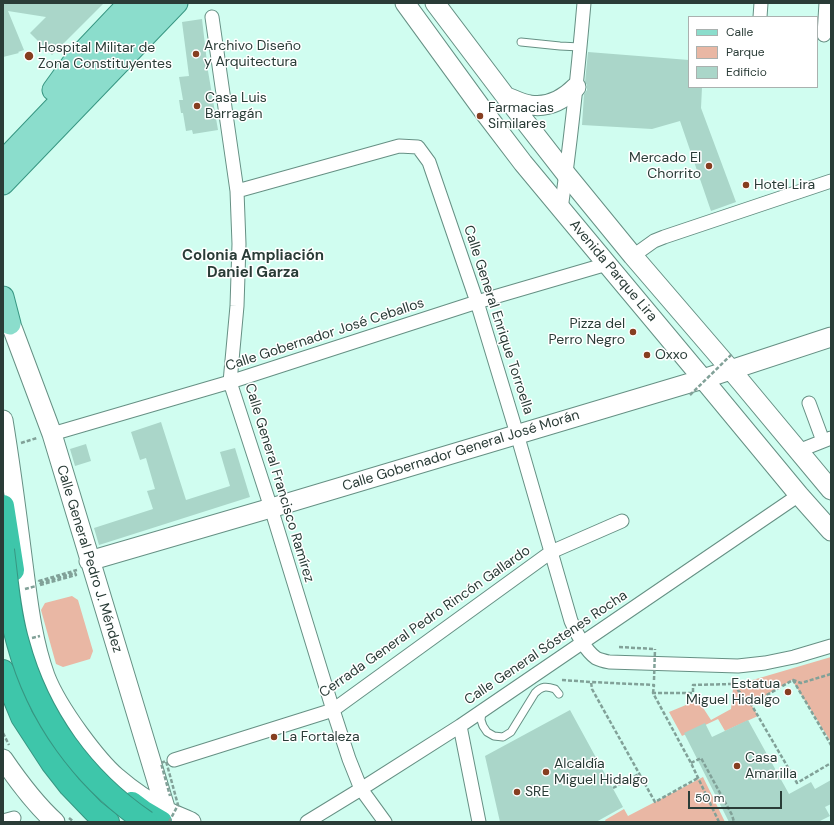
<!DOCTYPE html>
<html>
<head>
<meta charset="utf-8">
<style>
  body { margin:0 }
  #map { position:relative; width:834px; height:825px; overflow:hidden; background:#d0fdf0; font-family:"DM Sans",sans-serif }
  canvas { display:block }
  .frame { position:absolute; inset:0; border:4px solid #2a3c37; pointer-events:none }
  .legend { position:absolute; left:688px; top:16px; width:130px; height:72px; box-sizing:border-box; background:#fff; border:1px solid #aab1af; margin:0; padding:5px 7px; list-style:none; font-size:12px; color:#2a3c37 }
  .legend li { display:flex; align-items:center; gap:8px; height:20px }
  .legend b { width:20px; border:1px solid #aab1af }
  .scale { position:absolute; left:688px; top:791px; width:94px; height:18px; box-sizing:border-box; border:2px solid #2a3c37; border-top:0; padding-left:5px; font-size:12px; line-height:14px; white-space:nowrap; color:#2a3c37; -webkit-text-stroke:3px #fff; paint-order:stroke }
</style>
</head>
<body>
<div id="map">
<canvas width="834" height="825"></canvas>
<div class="frame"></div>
<ul class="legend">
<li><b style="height:5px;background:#8bddcc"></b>Calle</li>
<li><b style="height:11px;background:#e9b7a4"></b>Parque</li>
<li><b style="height:11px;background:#aad6c9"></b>Edificio</li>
</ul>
<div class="scale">50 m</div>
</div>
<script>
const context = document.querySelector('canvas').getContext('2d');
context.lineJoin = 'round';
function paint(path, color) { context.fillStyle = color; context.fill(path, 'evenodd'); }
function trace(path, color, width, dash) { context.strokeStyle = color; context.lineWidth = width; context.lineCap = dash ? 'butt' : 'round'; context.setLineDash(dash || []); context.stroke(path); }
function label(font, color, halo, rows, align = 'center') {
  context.font = font + ' "DM Sans",sans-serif'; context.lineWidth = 3; context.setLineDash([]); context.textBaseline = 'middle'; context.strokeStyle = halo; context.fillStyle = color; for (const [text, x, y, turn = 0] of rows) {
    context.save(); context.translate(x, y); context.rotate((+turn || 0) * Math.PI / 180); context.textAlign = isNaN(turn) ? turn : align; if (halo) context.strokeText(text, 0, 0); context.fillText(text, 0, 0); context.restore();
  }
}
const green = new Path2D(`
  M72,596L78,600L93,651L90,659L63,667L56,664L41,610L45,603Z
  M831,657V742L792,680L751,704L758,716L725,731L718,719L682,736L669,712L698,700L711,720L731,709L733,688L739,684Z
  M703,777L725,822H606L605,820L624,809L628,816Z`);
const building = new Path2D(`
  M3,3H104L52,55L30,33L46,17L8,11L24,50L18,52L19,53L3,57Z
  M202,19L208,71L218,130L193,134L192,130L186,131L183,113H181L179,100H183L179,77L189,76L182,22Z
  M588,52L689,60V87H702L701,108L736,202L711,211L680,121L652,129L582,125L584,94L587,90V85L585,82Z
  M161,422L186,500L230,486L220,452L235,448L250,497L99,545L94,528L153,509L147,491L155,489L146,458L140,460L131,432Z
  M86,444L91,461L75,466L70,449Z
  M570,710L623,807L596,822H500L485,756Z
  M748,720L789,794L811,782L815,789L831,780V804L825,807L830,816L818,822H729L684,733L705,723L712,737Z`);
const path = new Path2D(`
  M21,443L37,438
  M40,585L76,575L75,573L40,583L39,581L77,570
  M619,647L655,649
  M562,680L591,682
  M793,680L831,745
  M653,693L654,685L591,682L592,689L655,802L698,778
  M751,704L793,680L801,683L831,674
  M3,733L9,745
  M691,763L701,758L732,815L734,822
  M613,788L639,774
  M69,818L74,822
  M719,822L691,763L653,693H693V685L732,684L751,704L797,783L831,763`);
const lane = new Path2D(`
  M521,42L560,46L580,47
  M482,711L481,720L483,726L487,732L494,736L503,737L511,732L535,693C542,686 546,686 555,689L559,694`);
const street = new Path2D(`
  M212,17L237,191L239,244L237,306L230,382L271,508L333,710L349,759L361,789L385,822
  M760,17L761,3
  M824,35L826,3
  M237,191L399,146L418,147L429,162L477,302L517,434L571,621C576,633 586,651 596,658C600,660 604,661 609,662L738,666L765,663L794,657L831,646
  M561,209C571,140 578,72 584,3
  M633,256L654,241L664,237L831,181
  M809,403L823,441
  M52,434L230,382L477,302L607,264
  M798,451L831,438
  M460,726L479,822
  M174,760L333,710L551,552L622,521
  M3,821L14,818
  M307,822L361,789L460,726L799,495`);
const secondary = new Path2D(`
  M405,3L485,113L523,163L607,264L703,379L799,495L831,531
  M435,3L506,97L566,174L633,256L731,370L831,490
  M506,97C513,99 522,104 530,105C548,108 564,99 576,87
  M3,311L13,330L52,434L166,811
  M3,420C11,468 17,516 23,564C28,602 32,640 45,676C53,697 66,716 79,734C90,749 102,765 116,777C130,789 150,803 166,811C174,815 183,818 191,822
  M89,561L271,508L703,379L831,337
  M3,759C18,781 35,804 55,822`);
const primary = new Path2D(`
  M53,90L74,61L129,3
  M3,161L154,3
  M3,184L177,3
  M3,297L10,324`);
const highway = new Path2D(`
  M3,506L13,570
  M3,671L22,717L52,763L70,786L94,811L108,822
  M132,803L144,812L161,822`);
const pathBridge = new Path2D(`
  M690,395L732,354
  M25,589L36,586
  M32,638L40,636
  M654,680L655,649
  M169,822L178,805L166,761L161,763L170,796`);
const highwayBridge = new Path2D(`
  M3,550C7,581 9,613 18,643C38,717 83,779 146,822`);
const markers = [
  [196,54,4,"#863e20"],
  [29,56,5,"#863e20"],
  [197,106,4,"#863e20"],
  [480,116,4,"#863e20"],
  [709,166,4,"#863e20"],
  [746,185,4,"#863e20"],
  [633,332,4,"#863e20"],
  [647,355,4,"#863e20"],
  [788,692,4,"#863e20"],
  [274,737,4,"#863e20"],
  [737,766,4,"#863e20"],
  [546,772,4,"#863e20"],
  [517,792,4,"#863e20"]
];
const poiNames = [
  ["Archivo Diseño",204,46],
  ["y Arquitectura",204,62],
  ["Hospital Militar de",38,48],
  ["Zona Constituyentes",38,64],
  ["Casa Luis",205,98],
  ["Barragán",205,114],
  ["Farmacias",488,108],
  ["Similares",488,124],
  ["Mercado El",701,158,"right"],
  ["Chorrito",701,174,"right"],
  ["Hotel Lira",754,185],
  ["Pizza del",625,324,"right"],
  ["Perro Negro",625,340,"right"],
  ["Oxxo",655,355],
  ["Estatua",780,684,"right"],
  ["Miguel Hidalgo",780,700,"right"],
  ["La Fortaleza",282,737],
  ["Casa",745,758],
  ["Amarilla",745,774],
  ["Alcaldía",554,764],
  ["Miguel Hidalgo",554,780],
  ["SRE",525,792]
];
const streetNames = [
  ["Avenida Parque Lira",613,271,50],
  ["Calle General Enrique Torroella",498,320,72],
  ["Calle Gobernador José Ceballos",325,335,-18],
  ["Calle Gobernador General José Morán",461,451,-17],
  ["Calle General Francisco Ramírez",279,483,73],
  ["Calle General Pedro J. Méndez",89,559,73],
  ["Cerrada General Pedro Rincón Gallardo",425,622,-35],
  ["Calle General Sóstenes Rocha",546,648,-34]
];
const neighbourhoodNames = [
  ["Colonia Ampliación",253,256],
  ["Daniel Garza",253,273]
];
paint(green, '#e9b7a4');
paint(building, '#aad6c9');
trace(lane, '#669084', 9);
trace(street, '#669084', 15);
trace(secondary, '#669084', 21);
trace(primary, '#379682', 23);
trace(highway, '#379682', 24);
trace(path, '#81a198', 2.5, [4, 2]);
trace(lane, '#fff', 7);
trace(street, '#fff', 13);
trace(secondary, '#fff', 19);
trace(primary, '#8bddcc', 21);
trace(highway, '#3ec6aa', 22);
trace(highwayBridge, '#379682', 24, []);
trace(pathBridge, '#81a198', 2.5, [4, 2]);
trace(highwayBridge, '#3ec6aa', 22);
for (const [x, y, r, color] of markers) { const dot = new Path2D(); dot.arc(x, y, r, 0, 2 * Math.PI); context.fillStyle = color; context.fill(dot); trace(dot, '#fff', 1.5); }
label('14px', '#2a3c37', '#fff', poiNames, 'left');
label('14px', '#2a3c37', '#fff', streetNames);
label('bold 15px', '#2a3c37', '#fff', neighbourhoodNames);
</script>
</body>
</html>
